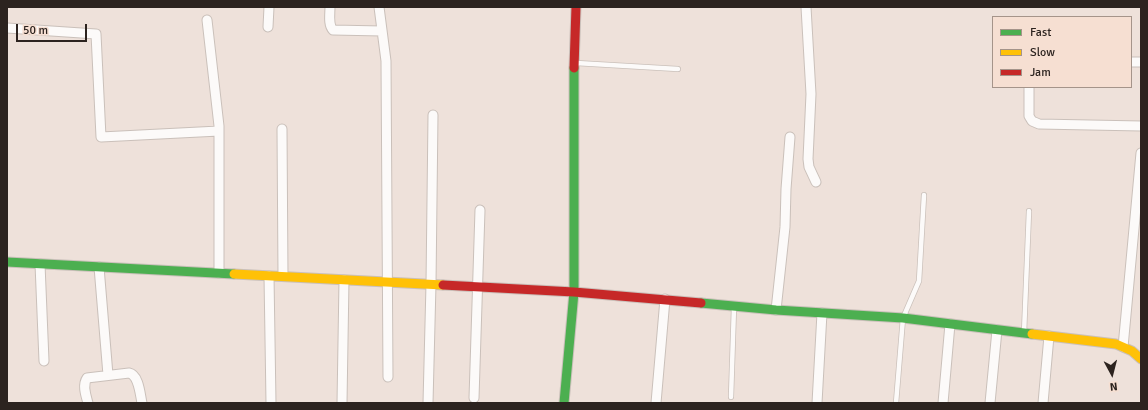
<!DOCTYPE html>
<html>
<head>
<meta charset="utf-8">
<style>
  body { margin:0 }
  #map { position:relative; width:1148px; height:410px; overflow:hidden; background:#eee1da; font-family:Signika,sans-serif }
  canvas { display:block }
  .frame { position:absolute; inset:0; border:8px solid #2c231f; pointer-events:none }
  .legend { position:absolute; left:992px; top:16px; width:140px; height:72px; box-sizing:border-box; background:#f6dfd2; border:1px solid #a5948a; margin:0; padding:5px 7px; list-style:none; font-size:12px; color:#2c231f }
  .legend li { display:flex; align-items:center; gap:8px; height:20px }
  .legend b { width:20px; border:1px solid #a5948a }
  .north { position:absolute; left:1092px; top:354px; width:40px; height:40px; -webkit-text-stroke:3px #f6dfd2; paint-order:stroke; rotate:173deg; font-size:11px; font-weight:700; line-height:16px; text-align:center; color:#2c231f }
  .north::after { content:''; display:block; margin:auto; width:14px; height:18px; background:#2c231f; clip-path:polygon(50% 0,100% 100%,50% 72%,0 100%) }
  .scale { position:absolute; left:16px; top:24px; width:71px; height:18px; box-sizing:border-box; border:2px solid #2c231f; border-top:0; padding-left:5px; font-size:12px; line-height:14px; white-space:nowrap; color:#2c231f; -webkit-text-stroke:3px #f6dfd2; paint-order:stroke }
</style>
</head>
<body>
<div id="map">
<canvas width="1148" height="410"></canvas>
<div class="frame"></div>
<ul class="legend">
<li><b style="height:5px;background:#4caf50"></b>Fast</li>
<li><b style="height:5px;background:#ffc107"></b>Slow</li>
<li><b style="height:5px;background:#c62828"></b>Jam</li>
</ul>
<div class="north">N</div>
<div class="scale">50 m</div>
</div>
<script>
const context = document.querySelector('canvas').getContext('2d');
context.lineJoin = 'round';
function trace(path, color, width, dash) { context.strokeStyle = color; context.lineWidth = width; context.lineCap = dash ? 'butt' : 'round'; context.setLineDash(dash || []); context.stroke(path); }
const lane = new Path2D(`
  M576,63L678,69
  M1024,333L1029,211
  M731,397L734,307
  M896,403L903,318L919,281L924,195`);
const street = new Path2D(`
  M330,7C330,14 328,25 333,30L382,31
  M379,7L386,61L388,377
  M806,7L811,94L808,159L809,167L816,182
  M207,20L219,126V273
  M268,27L269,7
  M7,28L96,34L101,137L219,131
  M1131,62H1141
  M1029,87V116L1032,121L1039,124L1141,126
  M282,129L283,276
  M40,264L44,361
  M99,267L108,375
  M269,276L271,403
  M776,310L785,227L786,189L790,137
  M1123,347L1141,153
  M474,398L480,210
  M88,403C86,396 82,385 87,378L129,373C139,375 140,394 142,403
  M342,403L344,280
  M428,403L431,284L433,115
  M656,403L665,299
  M817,403L822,313
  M943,403L950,324
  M990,403L997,330
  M1043,403L1049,336`);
const fast = new Path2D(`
  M7,262L234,274
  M701,303L776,310L903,318L1032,334
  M564,403L574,292V68`);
const slow = new Path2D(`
  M234,274L443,285
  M1032,334L1116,344L1132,351L1141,359`);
const jam = new Path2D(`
  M574,68L576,7
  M443,285L574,292L701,303`);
trace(lane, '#cac0ba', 6);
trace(street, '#cac0ba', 11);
trace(fast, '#cac0ba', 11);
trace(slow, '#cac0ba', 11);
trace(jam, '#cac0ba', 11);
trace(lane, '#fcfaf9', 4.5);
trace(street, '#fcfaf9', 9);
trace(fast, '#4caf50', 9);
trace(slow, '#ffc107', 9);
trace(jam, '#c62828', 9);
</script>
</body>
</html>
